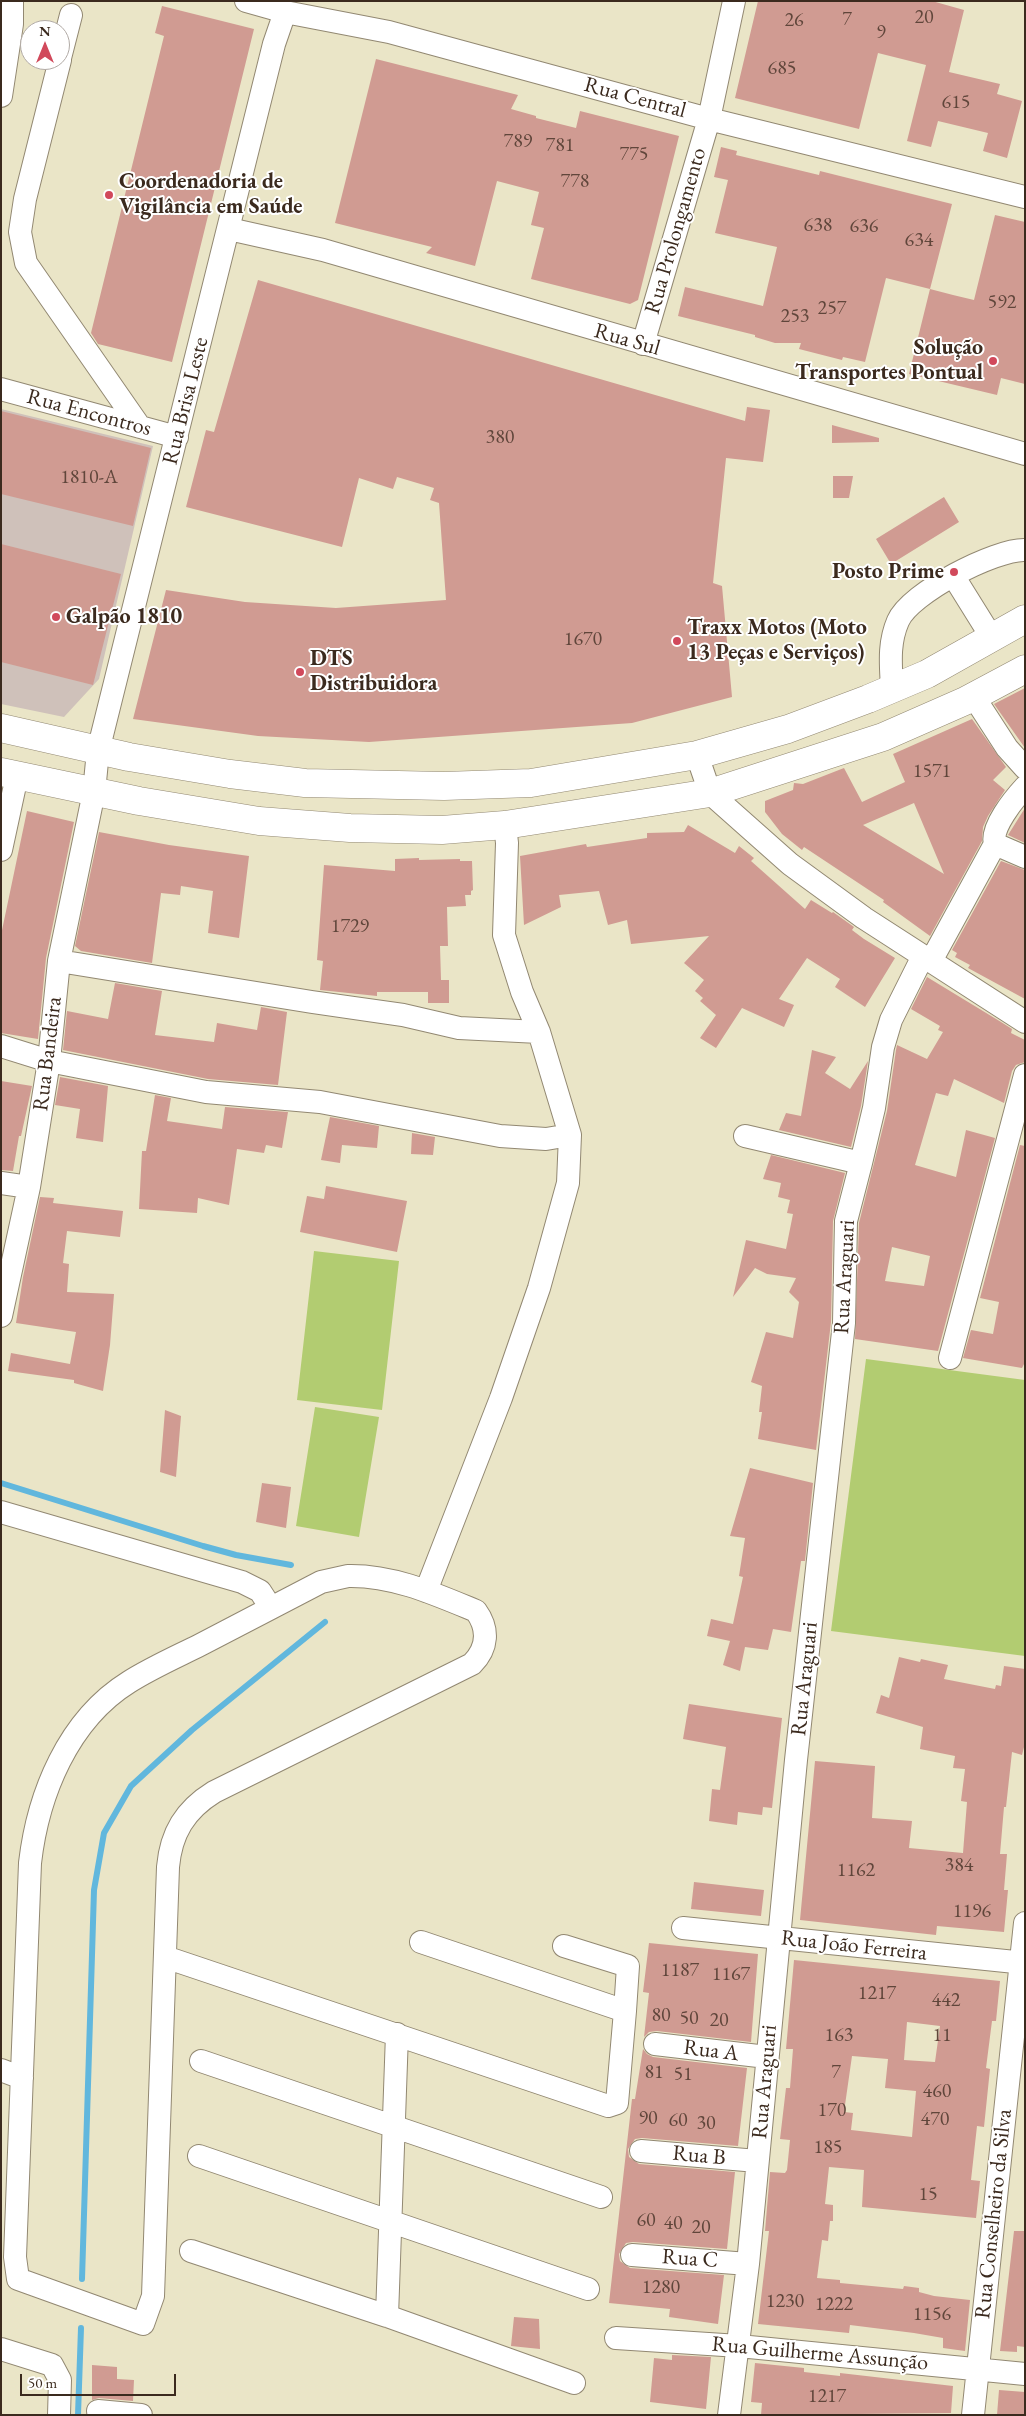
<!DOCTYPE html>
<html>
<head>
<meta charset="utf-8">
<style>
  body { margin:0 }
  #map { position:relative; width:1026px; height:2416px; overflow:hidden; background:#eae5c7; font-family:"EB Garamond",serif }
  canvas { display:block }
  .frame { position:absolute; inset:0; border:2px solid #3b2a1e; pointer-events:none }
  .north { position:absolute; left:20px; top:20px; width:50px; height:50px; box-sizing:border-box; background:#fff; border:1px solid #b1aaa5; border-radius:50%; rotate:0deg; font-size:14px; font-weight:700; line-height:20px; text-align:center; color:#3b2a1e }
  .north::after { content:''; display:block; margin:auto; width:18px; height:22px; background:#d1495b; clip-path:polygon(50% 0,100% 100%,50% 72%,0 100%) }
  .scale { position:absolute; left:20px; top:2374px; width:156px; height:22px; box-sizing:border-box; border:2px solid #3b2a1e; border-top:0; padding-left:6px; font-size:15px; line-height:18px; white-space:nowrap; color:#3b2a1e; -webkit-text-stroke:4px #fff; paint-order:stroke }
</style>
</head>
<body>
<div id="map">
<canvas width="1026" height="2416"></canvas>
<div class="frame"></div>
<div class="north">N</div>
<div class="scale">50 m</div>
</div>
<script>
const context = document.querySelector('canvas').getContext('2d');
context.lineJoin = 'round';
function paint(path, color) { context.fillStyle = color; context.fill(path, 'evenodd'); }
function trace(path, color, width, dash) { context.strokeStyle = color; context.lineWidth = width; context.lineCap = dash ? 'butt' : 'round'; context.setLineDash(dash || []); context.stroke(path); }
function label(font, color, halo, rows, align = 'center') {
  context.font = font + ' "EB Garamond",serif'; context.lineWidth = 4; context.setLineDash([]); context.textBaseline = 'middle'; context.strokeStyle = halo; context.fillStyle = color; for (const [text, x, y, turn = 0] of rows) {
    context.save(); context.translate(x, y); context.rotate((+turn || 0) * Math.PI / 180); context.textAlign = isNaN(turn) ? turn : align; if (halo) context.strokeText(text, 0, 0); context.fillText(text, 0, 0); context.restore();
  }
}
const industrial = new Path2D(`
  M1,409L153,446L99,679L64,717L1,704Z`);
const green = new Path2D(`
  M314,1251L399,1261L382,1410L297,1400Z
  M866,1359L1025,1380V1656L831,1631Z
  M315,1407L379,1417L359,1537L296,1526Z`);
const stream = new Path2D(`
  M1,1483L203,1546L236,1555L291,1565
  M82,2279L94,1890L104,1833L131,1786L192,1730L325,1622
  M78,2415L81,2328`);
const building = new Path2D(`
  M758,1H932L964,10L949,72L1000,84L997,94L1022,101L1007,158L983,151L988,133L938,121L931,147L907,141L926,65L878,53L859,129L735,98Z
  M162,6L254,29L172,362L98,344L91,333L164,36L155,33Z
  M376,59L518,95L511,109L536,116V118L576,128L580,111L679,136L638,300L630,304L531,279L544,228L531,225L539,192L497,181L475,266L426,253L432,247L335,223Z
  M721,147L737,151L736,155L819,175L820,171L952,204L930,289L953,295L974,300L995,215L1025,222V384L1001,378L997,395L909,374L930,289L886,278L865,362L843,357L842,360L799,349L801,343H775L755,337V335L678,316L685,287L763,306L777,247L715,233L728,180L714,177Z
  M258,280L745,421L747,407L770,410L763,462L726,458L713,583L722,586L732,697L632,723L369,742L258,736L133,719L166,590L245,602L336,608L446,600L439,503L430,500L434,488L397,477L393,489L359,478L342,547L186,507L206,430L214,432Z
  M1,411L151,448L133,526L1,494Z
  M832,425L879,438V442L832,443Z
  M833,476H853L849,498H833Z
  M944,497L959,522L891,564L876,539Z
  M1,544L121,574L93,685L1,662Z
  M1025,688V748L994,704Z
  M972,719L1006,767L993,780L1005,790L988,816L983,827L982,841L930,936L883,902L884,900L804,847L802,850L782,834L765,812V801L793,790L794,783L803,784L844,768L862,802L905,782L893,754ZM914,803L944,874L863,825Z
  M1025,808V843L1008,835Z
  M27,811L74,822L46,958L38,1039L1,1033V935Z
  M688,825L735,853L739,846L754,858L751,861L805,909L811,900L832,913L833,912L854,927L852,930L864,939L895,958L865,1007L835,987L840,979L807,958L779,999L794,1005L784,1027L742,1008L716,1048L700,1038L716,1015L700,1001L703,998L695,991L704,980L684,963L709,936L631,944L627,920L608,925L599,891L559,895L561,907L524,925L520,856L586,844L587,847L647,838V833L684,832Z
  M99,832L169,845L249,856L239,938L208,933L213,891L181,886L180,895L161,893L152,963L81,951L75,946Z
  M419,858V860L460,859V861H472L473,890L471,891V895H465L466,906L447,907L448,946H440L441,980H449V1003H428V992H377V996L320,990L323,961L317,960L324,865L395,871V859Z
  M1001,861L1025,870V999L968,968L970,965L955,957L957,953L952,950Z
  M927,977L1001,1022L1012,1029L1011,1033L1025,1040V1062L1016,1065L1012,1071L1004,1103L954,1079L948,1096L936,1093L915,1165L956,1177L966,1130L995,1138L938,1351L855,1339L859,1223L887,1111L896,1050L897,1045L927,1059L943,1032L938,1030L940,1026L911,1009ZM892,1247L930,1256L924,1286L885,1281Z
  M115,983L162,991L155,1035L214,1042L217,1023L257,1030L261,1007L287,1012L278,1085L208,1079L63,1050L67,1011L108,1019Z
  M812,1050L836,1057L825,1073L850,1089L868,1061L861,1106L851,1147L779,1130L786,1113L801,1116Z
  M60,1077L108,1086L103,1142L76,1138L80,1109L55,1105Z
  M1,1081L32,1086L21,1136H19L13,1171L1,1170Z
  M155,1095L171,1098L167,1121L222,1129L225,1107L288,1112L282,1148L266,1145L264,1153L237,1149L229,1205L198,1198L197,1213L139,1209L142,1151H146Z
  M330,1117L379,1126L377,1148L342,1145L340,1163L321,1160Z
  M412,1133L435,1137L433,1155L411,1154Z
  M1020,1145L1025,1146V1362L1022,1368L963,1358L971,1330L993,1334L999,1302L980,1298Z
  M771,1155L845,1173L833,1221L831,1322L816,1450L758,1439L762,1412H759L762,1386L751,1382L766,1332L793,1338L799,1302L789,1292L796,1278L767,1274L755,1268L733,1297L746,1240L786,1249L793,1214L787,1213L790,1200L778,1197L781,1183L763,1179Z
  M326,1186L407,1201L397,1252L300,1232L307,1196L324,1199Z
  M40,1197L54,1198L53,1203L123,1211L120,1237L67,1231L63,1263L69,1264L67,1292L114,1294L110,1345L103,1391L74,1383V1380L8,1371L11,1353L70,1364L76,1332L16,1323L23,1277Z
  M165,1410L181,1416L176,1477L160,1472Z
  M750,1468L813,1483L805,1561H801L791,1632L773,1629L768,1650L745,1647L740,1671L723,1665L730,1641L707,1636L711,1619L733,1624L743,1577L739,1576L745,1538L730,1536Z
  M262,1483L291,1487L286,1528L256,1522Z
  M899,1657L920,1662L921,1659L948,1665L944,1679L995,1689L996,1685L1001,1686L1004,1666L1025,1669V1743L1022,1755L1012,1752L1006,1807H1004L1000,1854H1007L1004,1890H1008L1004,1932L937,1926L936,1935L800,1920L815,1761L875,1766L872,1818L912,1821L909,1848L963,1853L967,1802L961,1801L965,1769L953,1768L955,1756L920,1749L923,1727L876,1713L881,1695L889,1698Z
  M689,1704L782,1718L772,1808L763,1807L762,1815L738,1812L737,1825L709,1821L712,1789L720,1790L726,1747L683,1739Z
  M694,1882L764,1890L761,1916L691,1909Z
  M649,1943L758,1954L751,2042L657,2031L649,2032L644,2037L649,1993L643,1992Z
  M794,1960L1000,1981L996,2021H992L986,2068L990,2069L984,2127L977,2126L971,2180L980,2181L976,2218L862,2207L864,2170L829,2167L825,2204L833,2205V2221H830L828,2241L822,2240L817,2278L840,2280V2283L903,2289L904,2286L919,2288V2292L934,2296L970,2300L965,2351L943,2348V2338L914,2333L850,2325L849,2333L758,2324L769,2231H765L770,2172L785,2173L787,2170L790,2140L780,2139L786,2088H790L793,2049H786ZM907,2022L940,2026L935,2062L904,2060ZM852,2056L888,2059L885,2088L916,2091L912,2137L851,2130L853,2113L844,2112Z
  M643,2049L647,2054L653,2057L747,2068L738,2146L642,2138L635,2139L628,2149L629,2157L639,2164L735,2172L727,2249L633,2242L626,2243L619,2254L620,2261L630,2268L724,2275L718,2324L669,2317L670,2309L609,2303L632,2099H635Z
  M1014,2231H1025V2347L1017,2346V2352L1000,2351Z
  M514,2317L539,2319L540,2349L511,2346Z
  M672,2355L711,2357L706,2409L650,2402L654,2358L672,2360Z
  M755,2363L804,2368V2372L840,2376V2373L953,2386L951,2413L761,2415L762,2403L751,2402Z
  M92,2365L117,2367V2379L134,2380L133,2401L99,2398L92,2400Z
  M999,2390L1025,2392V2415H997Z`);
const minor = new Path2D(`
  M246,1L285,12L389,32L709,119L1025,197
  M60,58L71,15
  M60,60L25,199L20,232L26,263L140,427
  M1,96L12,24V1
  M229,229L323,250L1025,454
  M643,344L709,119L734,1
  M1,389L177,437
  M954,577L992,638
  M892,689C891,666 888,644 898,621C910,593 995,549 1025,550
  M974,697L1007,748L1025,768
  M697,755L710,793L790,864L864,918L1025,1022
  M995,844L1025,857
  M1,850L17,776
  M59,961L312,1002L403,1015L459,1028L539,1032
  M931,961L995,844C990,828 1014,799 1025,787
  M1,1046L49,1061L206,1092L320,1102L500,1136L546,1139L570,1135
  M745,1136L861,1163
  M1,1183L29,1187
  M1,1316L29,1187L49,1061L59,961L94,792L98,751L274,44L285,12
  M950,1358L1025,1075
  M1,1512L242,1582L260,1591L271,1608
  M348,1576C393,1575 435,1594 476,1611C489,1629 488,1648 472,1664L214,1792C185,1810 171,1833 168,1867L153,2296L143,2324L18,2279L15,2257L30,1863C38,1794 68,1720 129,1682C151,1668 176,1657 200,1645C240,1624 281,1603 321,1582Z
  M426,1591L501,1398L539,1288L568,1183L570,1135L539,1032L522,992L504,935L507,843L505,825
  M683,1928L1025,1963
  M564,1946L628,1966L625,2011
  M165,1957L608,2106L617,2103L625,2011L421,1942
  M655,2044L767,2057
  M201,2061L601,2197
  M1,2070L22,2078
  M641,2151L757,2161
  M199,2156L588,2289
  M191,2251L387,2316L574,2383
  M632,2255L748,2264
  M387,2316L397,2034
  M616,2338L739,2346L1025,2374
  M1,2349L52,2365L60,2380L59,2415
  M98,2411L141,2415
  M729,2415L748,2264L796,1760L844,1323L846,1221L861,1163L874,1108L883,1047L891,1020L923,956
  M973,2415L1025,1923`);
const major = new Path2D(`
  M1,728L129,757L230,774L305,783L444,786L531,783L697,755L788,729L868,699L927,674L1025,619
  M1,772L139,801L259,821L350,828L442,830L505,825L710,793L883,737L965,701L1025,669`);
const markers = [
  [109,195,5,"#d1495b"],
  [993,361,5,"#d1495b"],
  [954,572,5,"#d1495b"],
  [56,617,5,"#d1495b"],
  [677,641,5,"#d1495b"],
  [300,672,5,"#d1495b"]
];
const numberNames = [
  ["20",924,18],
  ["7",847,20],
  ["26",794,21],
  ["9",881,33],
  ["685",782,69],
  ["615",956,103],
  ["789",518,142],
  ["781",560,146],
  ["775",634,155],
  ["778",575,182],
  ["638",818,226],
  ["636",864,227],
  ["634",919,241],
  ["592",1002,303],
  ["257",832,309],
  ["253",795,317],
  ["380",500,438],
  ["1810-A",89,478],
  ["1670",583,640],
  ["1571",932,772],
  ["1729",350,927],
  ["384",959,1866],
  ["1162",856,1871],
  ["1196",972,1912],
  ["1187",680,1971],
  ["1167",731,1975],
  ["1217",877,1994],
  ["442",946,2001],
  ["80",661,2016],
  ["50",689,2019],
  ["20",719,2021],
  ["163",839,2036],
  ["11",942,2036],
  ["81",654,2073],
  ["7",836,2073],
  ["51",683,2075],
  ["460",937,2092],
  ["170",832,2111],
  ["90",648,2119],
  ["470",935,2120],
  ["60",678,2121],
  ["30",706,2124],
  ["185",828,2148],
  ["15",928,2195],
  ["60",646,2221],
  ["40",673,2224],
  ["20",701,2228],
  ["1280",661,2288],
  ["1230",785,2302],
  ["1222",834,2305],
  ["1156",932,2315],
  ["1217",827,2397]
];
const streetNames = [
  ["Rua Central",635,98,15],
  ["Rua Prolongamento",676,231,-74],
  ["Rua Sul",627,340,16],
  ["Rua Brisa Leste",186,401,-76],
  ["Rua Encontros",89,413,15],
  ["Rua Bandeira",48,1054,-83],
  ["Rua Araguari",845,1277,-87],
  ["Rua Araguari",805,1679,-84],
  ["Rua João Ferreira",854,1946,6],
  ["Rua A",711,2051,7],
  ["Rua Araguari",765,2082,-85],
  ["Rua B",699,2156,5],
  ["Rua Conselheiro da Silva",994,2214,-84],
  ["Rua C",690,2259,4],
  ["Rua Guilherme Assunção",820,2354,5]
];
const poiNames = [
  ["Coordenadoria de",119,182],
  ["Vigilância em Saúde",119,207],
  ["Solução",983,348,"right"],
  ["Transportes Pontual",983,373,"right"],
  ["Posto Prime",944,572,"right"],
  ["Galpão 1810",66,617],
  ["Traxx Motos (Moto",687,628],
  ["13 Peças e Serviços)",687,653],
  ["DTS",310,659],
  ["Distribuidora",310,684]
];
paint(industrial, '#cfc1ba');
paint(green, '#b2cc71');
trace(stream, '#61b7dd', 6);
paint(building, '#d09b92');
trace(minor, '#928872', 24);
trace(major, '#928872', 29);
trace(minor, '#fff', 22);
trace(major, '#fff', 28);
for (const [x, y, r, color] of markers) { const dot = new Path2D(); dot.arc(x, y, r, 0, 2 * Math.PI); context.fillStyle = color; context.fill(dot); trace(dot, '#fff', 2); }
label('20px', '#60463b', null, numberNames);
label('22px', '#3b2a1e', '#fff', streetNames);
label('bold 22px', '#3b2a1e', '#fff', poiNames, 'left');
</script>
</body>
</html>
